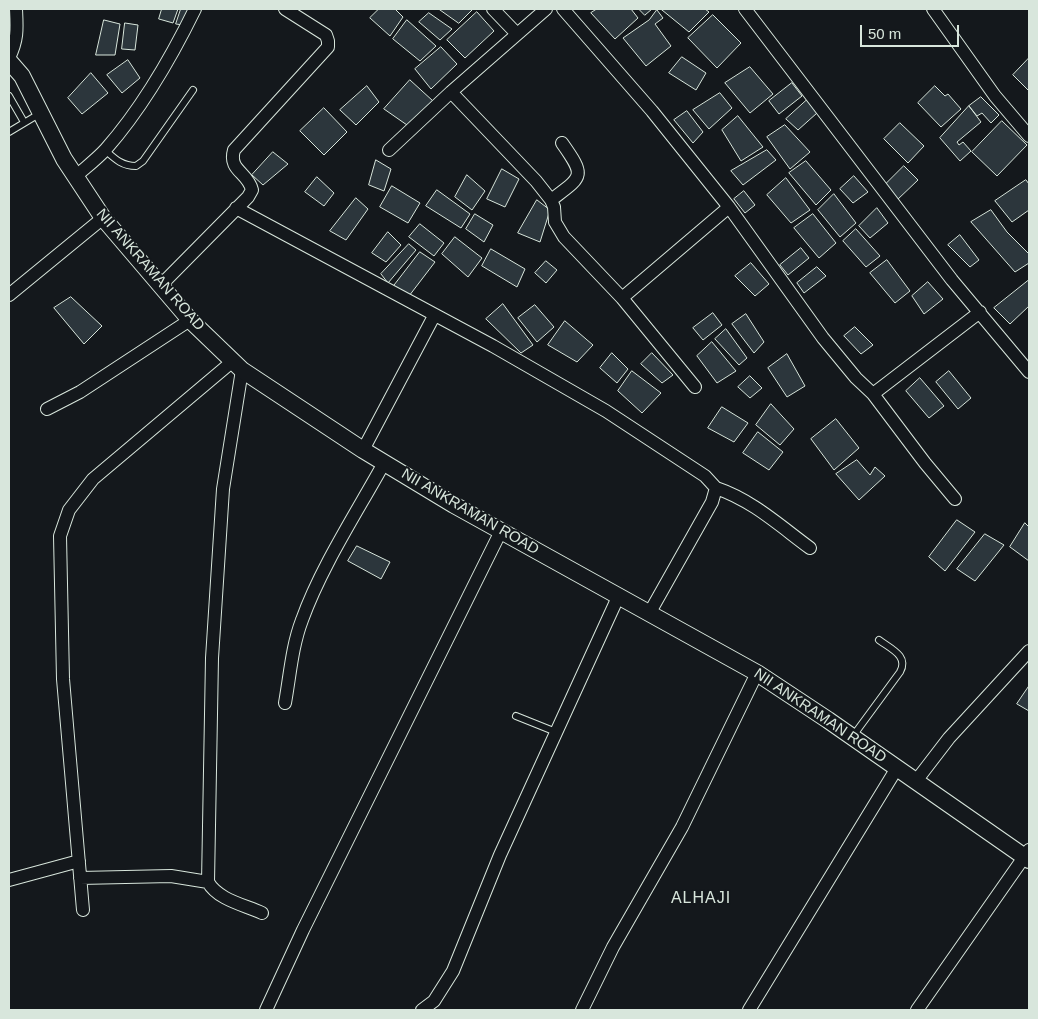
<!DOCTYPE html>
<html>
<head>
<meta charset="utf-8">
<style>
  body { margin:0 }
  #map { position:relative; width:1038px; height:1019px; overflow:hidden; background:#14181c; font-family:Helvetica,sans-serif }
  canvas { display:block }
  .frame { position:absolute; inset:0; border:10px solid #d8e6dc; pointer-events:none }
  .scale { position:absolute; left:860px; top:25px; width:99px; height:22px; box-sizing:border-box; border:2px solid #d8e6dc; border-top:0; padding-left:6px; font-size:15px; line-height:18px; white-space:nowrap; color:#d8e6dc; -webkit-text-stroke:4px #14181c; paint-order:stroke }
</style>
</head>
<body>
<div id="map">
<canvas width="1038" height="1019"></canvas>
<div class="frame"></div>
<div class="scale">50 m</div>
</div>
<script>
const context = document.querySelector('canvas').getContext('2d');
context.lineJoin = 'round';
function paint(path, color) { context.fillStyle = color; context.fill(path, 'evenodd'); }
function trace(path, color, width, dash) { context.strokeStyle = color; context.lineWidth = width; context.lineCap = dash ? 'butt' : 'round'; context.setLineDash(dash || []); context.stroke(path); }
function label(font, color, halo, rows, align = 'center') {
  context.font = font + ' Helvetica,sans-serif'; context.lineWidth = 4; context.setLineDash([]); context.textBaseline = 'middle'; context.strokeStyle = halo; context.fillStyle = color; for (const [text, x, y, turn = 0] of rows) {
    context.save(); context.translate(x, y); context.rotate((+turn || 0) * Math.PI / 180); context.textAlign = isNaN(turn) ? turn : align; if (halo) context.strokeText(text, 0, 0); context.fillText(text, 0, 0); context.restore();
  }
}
const building = new Path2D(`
  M162,9H178L173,23L159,19Z
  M181,9H189L183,25L176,24Z
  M379,9H395L403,17L390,36L370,18Z
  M439,9H471L472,10L459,23Z
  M597,9H631L638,18L615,39L591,13Z
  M639,9H652L645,15Z
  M663,9H705L709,12L689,32L662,10Z
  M657,10L663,18L655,24L671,46L646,66L623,38L649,20Z
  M477,12L494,31L465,58L447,40Z
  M429,13L452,29L440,40L419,22Z
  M713,15L741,43L717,68L688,38Z
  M104,20L120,24L115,55H96Z
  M407,20L436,46L420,61L393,39Z
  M125,23L138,25L135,50L122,49Z
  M441,47L457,64L431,89L415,69Z
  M682,57L706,73L696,90L669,73Z
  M1029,58V91L1013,75Z
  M128,60L140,78L122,93L107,75Z
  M750,67L773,94L750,113L725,83Z
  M91,73L108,93L82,114L68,98Z
  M410,80L433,101L407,125L384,109Z
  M792,83L802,96L779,114L769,101Z
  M367,86L379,102L356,125L340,110Z
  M935,86L945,96L948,94L961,109L941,127L918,103Z
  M720,93L732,108L709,129L693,110Z
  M981,97L999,115L991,123L982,113L977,116L969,106Z
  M807,100L817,113L798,130L786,119Z
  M969,106L981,122L957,142L959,145L963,142L971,151L960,161L940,138Z
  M324,108L347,132L324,155L300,131Z
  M687,111L703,132L693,143L674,120Z
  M738,116L763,147L741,161L722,130Z
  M1002,121L1027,145L997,176L972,152Z
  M900,123L924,146L908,163L884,139Z
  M785,125L810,152L790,169L767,137Z
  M767,150L776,160L743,185L731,171Z
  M273,152L288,164L263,185L252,175Z
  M376,160L391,169L384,191L369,185Z
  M806,161L831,190L816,205L789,173Z
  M904,166L918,180L897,200L884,186Z
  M502,169L519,179L505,207L487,199Z
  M467,175L485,191L472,210L455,197Z
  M854,176L868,192L853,203L840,189Z
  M317,177L334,193L324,206L305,192Z
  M786,178L810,210L791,223L767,195Z
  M1026,180L1029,184V210L1012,222L995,201Z
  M392,186L420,203L408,223L380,207Z
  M437,190L470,214L461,228L426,206Z
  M744,191L755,205L745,213L734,199Z
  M834,194L856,223L840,237L818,210Z
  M356,198L368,209L346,240L330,231Z
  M537,200L550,210L540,242L518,233Z
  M877,208L888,223L870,238L859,226Z
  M991,210L1007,232L1029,254V263L1015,272L971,222Z
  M475,214L493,225L484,242L466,229Z
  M813,214L836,243L819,258L794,228Z
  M420,224L444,243L434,256L409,237Z
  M856,229L880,256L866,267L843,241Z
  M388,232L401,245L386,262L372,253Z
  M960,235L979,260L970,267L948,245Z
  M455,237L482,258L468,277L442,254Z
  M409,244L416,250L388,283L381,274Z
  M801,248L809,258L788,275L780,265Z
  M491,249L525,269L517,287L482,266Z
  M420,252L435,262L409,296L393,287Z
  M887,260L910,291L895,303L870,273Z
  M546,261L557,270L546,283L535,273Z
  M751,263L769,284L755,296L735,276Z
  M817,267L826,276L804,293L797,283Z
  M1029,280V306L1010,324L994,308Z
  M928,282L943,299L924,314L912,296Z
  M71,297L102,326L84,344L54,308Z
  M503,304L533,345L521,353L486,319Z
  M535,305L554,327L537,342L518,318Z
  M713,313L722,325L703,340L693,328Z
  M746,314L764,342L754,353L732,324Z
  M565,321L593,345L577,362L548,345Z
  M855,327L873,345L861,354L844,336Z
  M726,329L747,358L739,365L715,339Z
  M712,342L736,371L717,383L697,356Z
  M612,353L628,369L617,383L600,368Z
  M652,353L673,375L662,383L641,364Z
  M787,354L805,386L787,397L768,368Z
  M632,371L661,393L642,413L618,391Z
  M949,371L971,398L958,409L936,382Z
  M750,376L762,388L750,398L738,387Z
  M920,378L944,406L929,418L906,391Z
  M771,404L794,429L780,445L756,425Z
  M722,407L748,423L734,442L708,428Z
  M836,419L859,448L834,470L811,439Z
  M758,432L783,452L769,470L743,453Z
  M857,460L870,475L875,467L885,476L859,500L836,474Z
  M957,520L975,532L945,571L929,557Z
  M1025,523L1029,527V561L1010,547Z
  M985,534L1004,545L975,581L957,569Z
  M357,546L390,562L381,579L348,561Z
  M1029,686V711L1017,704Z`);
const lane = new Path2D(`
  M9,96L24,122
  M9,132L39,114
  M105,150C115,159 122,166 136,166L143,161L193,90
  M516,716L556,732
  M853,736L900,672C909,656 891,649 879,640`);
const street = new Path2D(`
  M493,9L517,34
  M563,9L652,111L729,207L823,338L856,378L873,394L925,463L955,499
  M745,9L952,280L1029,372
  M933,9L995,96L1029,136
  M9,58C18,39 17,29 16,9
  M451,92L536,181L551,200L554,207L555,222L564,237L622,298L695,387
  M389,150L451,92L546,9
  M75,177C85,168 97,159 106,149C143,107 171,58 195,9
  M551,200C583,176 586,177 562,143
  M236,208L493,346L606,411L705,476L716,488L712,502L650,612
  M161,285L248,197L252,190C248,172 228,171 234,150L328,47V41L326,35L285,9
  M9,295L103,218
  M622,298L729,207
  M242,370L223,489L212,658L208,882C218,900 245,905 262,913
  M873,394L980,312
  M47,409L80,392L190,320
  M363,450L434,316
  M716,488C752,500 780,526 810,548
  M285,703C290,675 292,646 302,620C321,567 357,512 384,463
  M916,781L949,738L1029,651
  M80,878L171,876L208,882
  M9,880L79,861
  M83,910L63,679L60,536L69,510L93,479L233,361
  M266,1010L303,930L501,531
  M422,1010L434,1001L453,971L500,855L619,595
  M582,1010L613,947L682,827L757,673
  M749,1010L897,768
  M917,1010L1029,850`);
const secondary = new Path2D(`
  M9,61L22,76L64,159L103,218L190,320L242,370L363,450L454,505L757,673L828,720L1029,860`);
const streetNames = [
  ["NII ANKRAMAN ROAD",150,270,49],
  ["NII ANKRAMAN ROAD",470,512,30],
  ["NII ANKRAMAN ROAD",820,716,34]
];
const neighbourhoodNames = [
  ["ALHAJI",701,899]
];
paint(building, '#2c363c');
trace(building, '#d8e6dc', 1);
trace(lane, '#d8e6dc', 8);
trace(street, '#d8e6dc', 14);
trace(secondary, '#d8e6dc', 18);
trace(lane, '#14181c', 6);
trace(street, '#14181c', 12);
trace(secondary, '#14181c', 16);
label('15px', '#d8e6dc', '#14181c', streetNames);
context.letterSpacing = '1px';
label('16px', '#d8e6dc', '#14181c', neighbourhoodNames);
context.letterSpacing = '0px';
</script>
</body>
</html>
